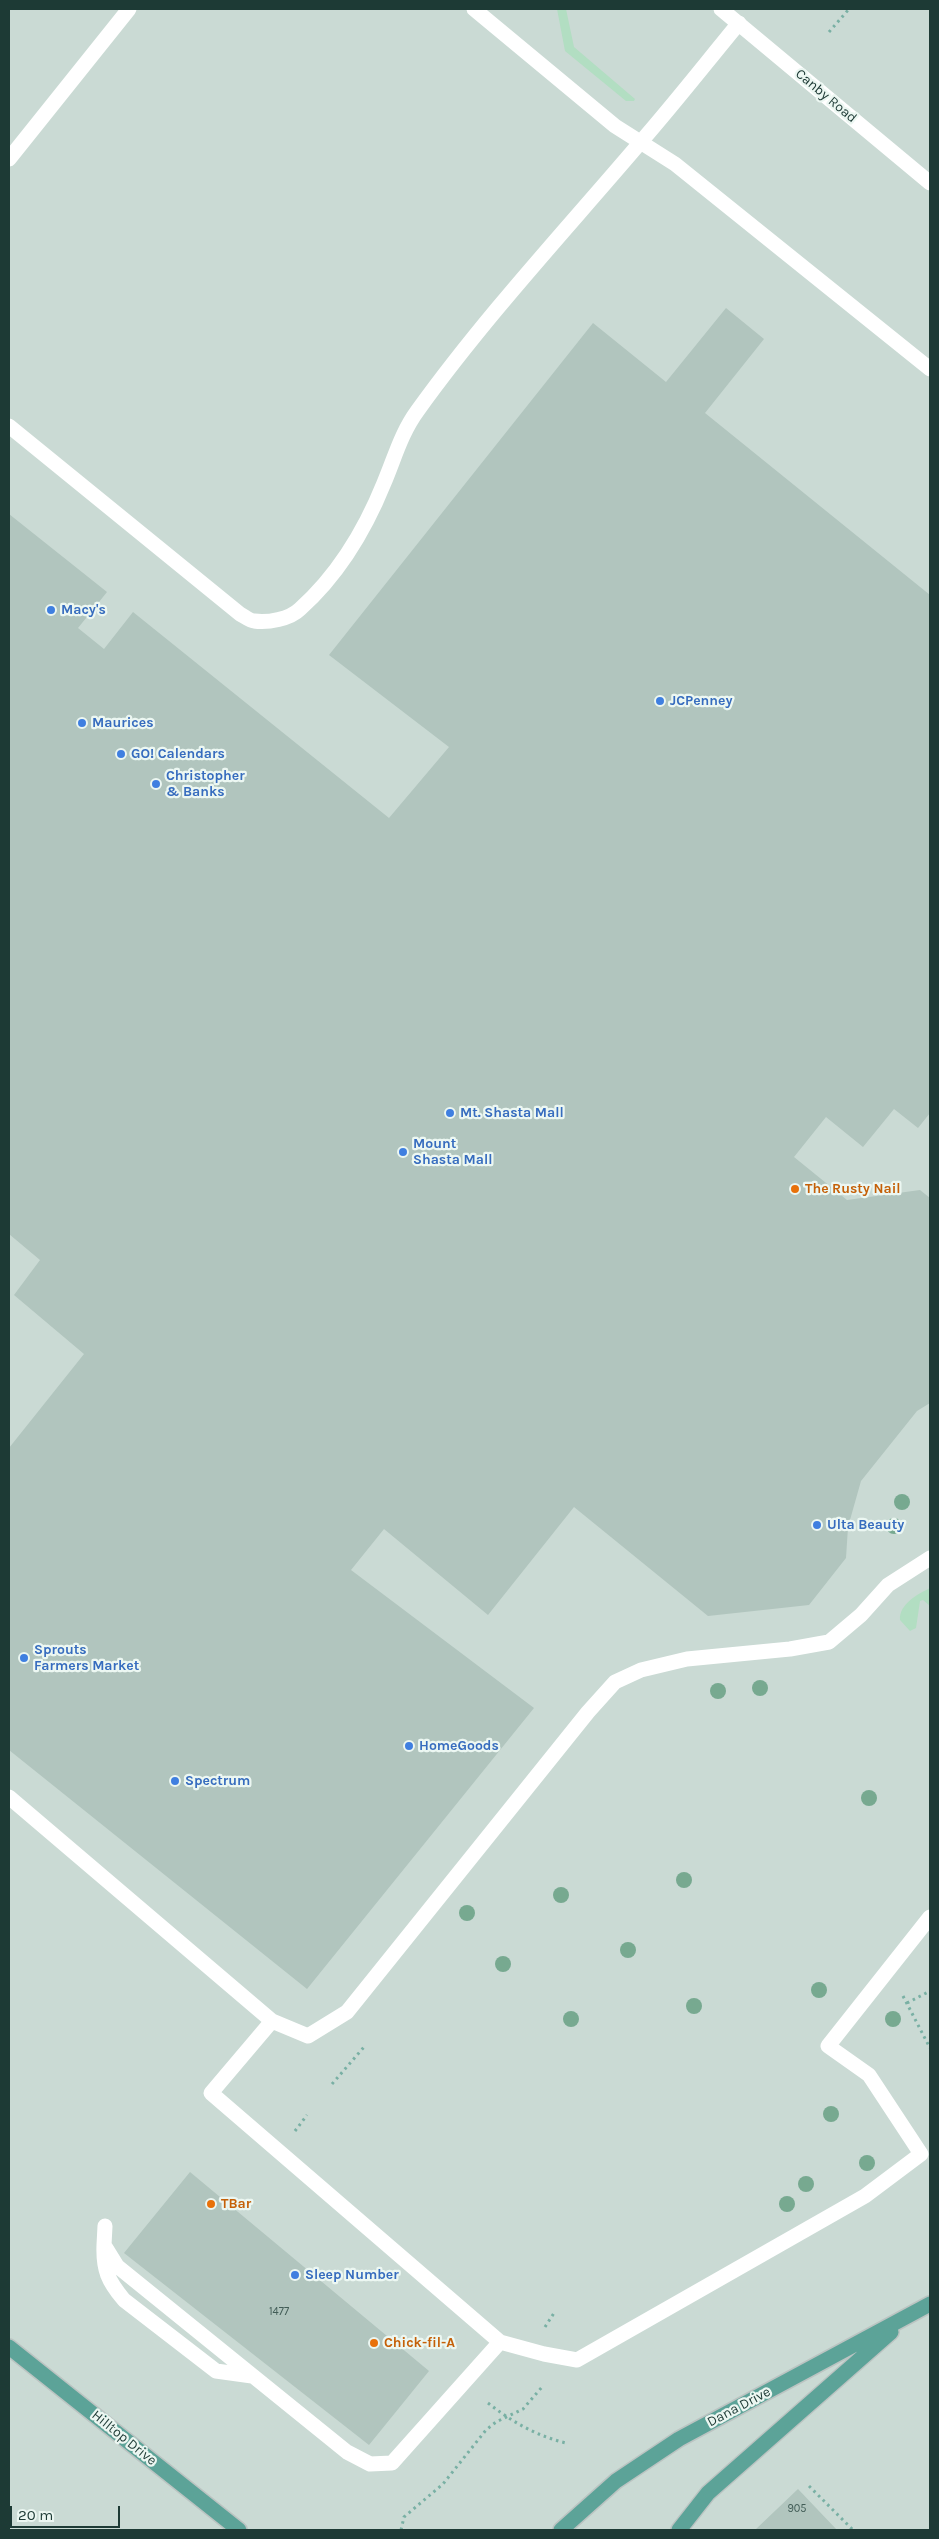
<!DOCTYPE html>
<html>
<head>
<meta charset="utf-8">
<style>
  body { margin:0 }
  #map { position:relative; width:939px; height:2539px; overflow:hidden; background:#dceae5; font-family:Karla,sans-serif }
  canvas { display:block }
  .frame { position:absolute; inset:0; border:10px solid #1d3a35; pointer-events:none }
  .scale { position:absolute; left:10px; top:2506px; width:110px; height:22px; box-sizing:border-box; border:2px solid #1d3a35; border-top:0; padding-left:6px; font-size:15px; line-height:18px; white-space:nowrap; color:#1d3a35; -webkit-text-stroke:4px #ecf7f2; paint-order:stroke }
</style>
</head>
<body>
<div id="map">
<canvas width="939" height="2539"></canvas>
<div class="frame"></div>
<div class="scale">20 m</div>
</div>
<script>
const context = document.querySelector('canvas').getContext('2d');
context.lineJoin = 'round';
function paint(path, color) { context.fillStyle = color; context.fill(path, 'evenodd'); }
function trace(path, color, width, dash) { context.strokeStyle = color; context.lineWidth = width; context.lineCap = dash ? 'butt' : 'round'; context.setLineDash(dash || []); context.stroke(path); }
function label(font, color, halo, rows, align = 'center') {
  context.font = font + ' Karla,sans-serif'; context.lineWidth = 4.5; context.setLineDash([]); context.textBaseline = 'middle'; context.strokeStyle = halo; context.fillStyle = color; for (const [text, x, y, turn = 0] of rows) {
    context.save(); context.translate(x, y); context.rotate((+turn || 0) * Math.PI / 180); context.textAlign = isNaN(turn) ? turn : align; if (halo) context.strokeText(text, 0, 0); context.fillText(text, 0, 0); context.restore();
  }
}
const built = new Path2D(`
  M9,9H930V2530H9Z`);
const green = new Path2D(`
  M557,9H566L574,47L635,99L634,101H626L565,51Z
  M930,1588V1606L923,1600L920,1601L916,1628L910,1631L900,1620C899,1604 918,1594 930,1588Z`);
const building = new Path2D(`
  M726,308L764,339L705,413L930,595V1113L918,1128L894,1109L863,1147L826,1117L794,1157L847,1200L920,1190L930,1198V1403L917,1411L861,1481L848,1527L846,1558L809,1605L708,1616L574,1507L488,1615L384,1529L351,1570L534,1708L307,1989L9,1750V1448L84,1354L14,1295L40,1260L9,1234V514L107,592L78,628L104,649L133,612L389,818L449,747L329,655L593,323L666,382Z
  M190,2172L429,2371L369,2445L124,2253Z
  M798,2489L837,2530H755Z`);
const path = new Path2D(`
  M829,32L849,9
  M903,1996L930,2048
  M907,2003L930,1991
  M332,2084L364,2047
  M295,2131L307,2115
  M545,2327L554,2313
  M488,2403C512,2422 537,2436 566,2443
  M809,2486L853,2530
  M401,2530L404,2517L443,2484L486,2430L496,2422L523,2409L542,2387`);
const minor = new Path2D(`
  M474,9L615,126L675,164L930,369
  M721,9L930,183
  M9,159L129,9
  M9,426L240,614C244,616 250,621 254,621C268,623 290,619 300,609C338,575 365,530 384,483C395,457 401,433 418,410C485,317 564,232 639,144C674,104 706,63 739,23
  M930,1558L888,1585L861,1615L829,1642L790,1649L687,1659L641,1670L615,1682L588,1712L347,2012L308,2036L272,2021L211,2093L500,2342L544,2354L577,2360L865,2196L921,2154L869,2075L828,2046L930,1917
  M9,1797L272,2021
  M105,2226L104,2245L117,2266L347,2452L370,2464L392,2463L500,2342
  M104,2245C103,2270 108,2281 124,2300L216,2371L252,2376`);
const major = new Path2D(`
  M9,2347L239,2530
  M561,2530L616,2481L679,2439L930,2304
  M679,2530L708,2493L891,2332`);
const trees = [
  [902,1502],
  [894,1526],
  [760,1688],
  [718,1691],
  [869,1798],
  [684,1880],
  [561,1895],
  [467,1913],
  [628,1950],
  [503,1964],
  [819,1990],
  [694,2006],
  [571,2019],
  [893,2019],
  [831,2114],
  [867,2163],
  [806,2184],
  [787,2204]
];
const markers = [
  [51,610,5,"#3f7fe0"],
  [660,701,5,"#3f7fe0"],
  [82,723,5,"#3f7fe0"],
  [121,754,5,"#3f7fe0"],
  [156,784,5,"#3f7fe0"],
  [450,1113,5,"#3f7fe0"],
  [403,1152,5,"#3f7fe0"],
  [795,1189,5,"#e8710a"],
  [817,1525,5,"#3f7fe0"],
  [24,1658,5,"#3f7fe0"],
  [409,1746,5,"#3f7fe0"],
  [175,1781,5,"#3f7fe0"],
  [211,2204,5,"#e8710a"],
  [295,2275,5,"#3f7fe0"],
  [374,2343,5,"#e8710a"]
];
const numberNames = [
  ["1477",279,2312],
  ["905",797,2509]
];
const streetNames = [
  ["Canby Road",826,96,40],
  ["Dana Drive",739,2407,-28],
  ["Hilltop Drive",124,2438,39]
];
const shopNames = [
  ["Macy's",61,610],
  ["JCPenney",670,701],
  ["Maurices",92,723],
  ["GO! Calendars",131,754],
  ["Christopher",166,776],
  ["& Banks",166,792],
  ["Mt. Shasta Mall",460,1113],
  ["Mount",413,1144],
  ["Shasta Mall",413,1160],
  ["Ulta Beauty",827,1525],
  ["Sprouts",34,1650],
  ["Farmers Market",34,1666],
  ["HomeGoods",419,1746],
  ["Spectrum",185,1781],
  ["Sleep Number",305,2275]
];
const foodNames = [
  ["The Rusty Nail",805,1189],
  ["TBar",221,2204],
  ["Chick-fil-A",384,2343]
];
paint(built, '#cadad4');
paint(green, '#b2dec2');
paint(building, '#b1c5be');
trace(major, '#bbc4c2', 18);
trace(path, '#79b0a4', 3, [2.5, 4]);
trace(minor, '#fff', 15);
trace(major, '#5ca398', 15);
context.fillStyle = '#77a990';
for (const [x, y] of trees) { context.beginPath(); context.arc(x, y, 8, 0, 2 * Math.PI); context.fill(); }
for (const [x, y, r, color] of markers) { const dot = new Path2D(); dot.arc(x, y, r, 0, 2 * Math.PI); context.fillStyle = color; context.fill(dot); trace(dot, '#ecf7f2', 2); }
label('11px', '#425d57', null, numberNames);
label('14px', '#1d3a35', '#ecf7f2', streetNames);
label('bold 14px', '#366cbe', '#ecf7f2', shopNames, 'left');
label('bold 14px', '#c56008', '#ecf7f2', foodNames, 'left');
</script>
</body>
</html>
